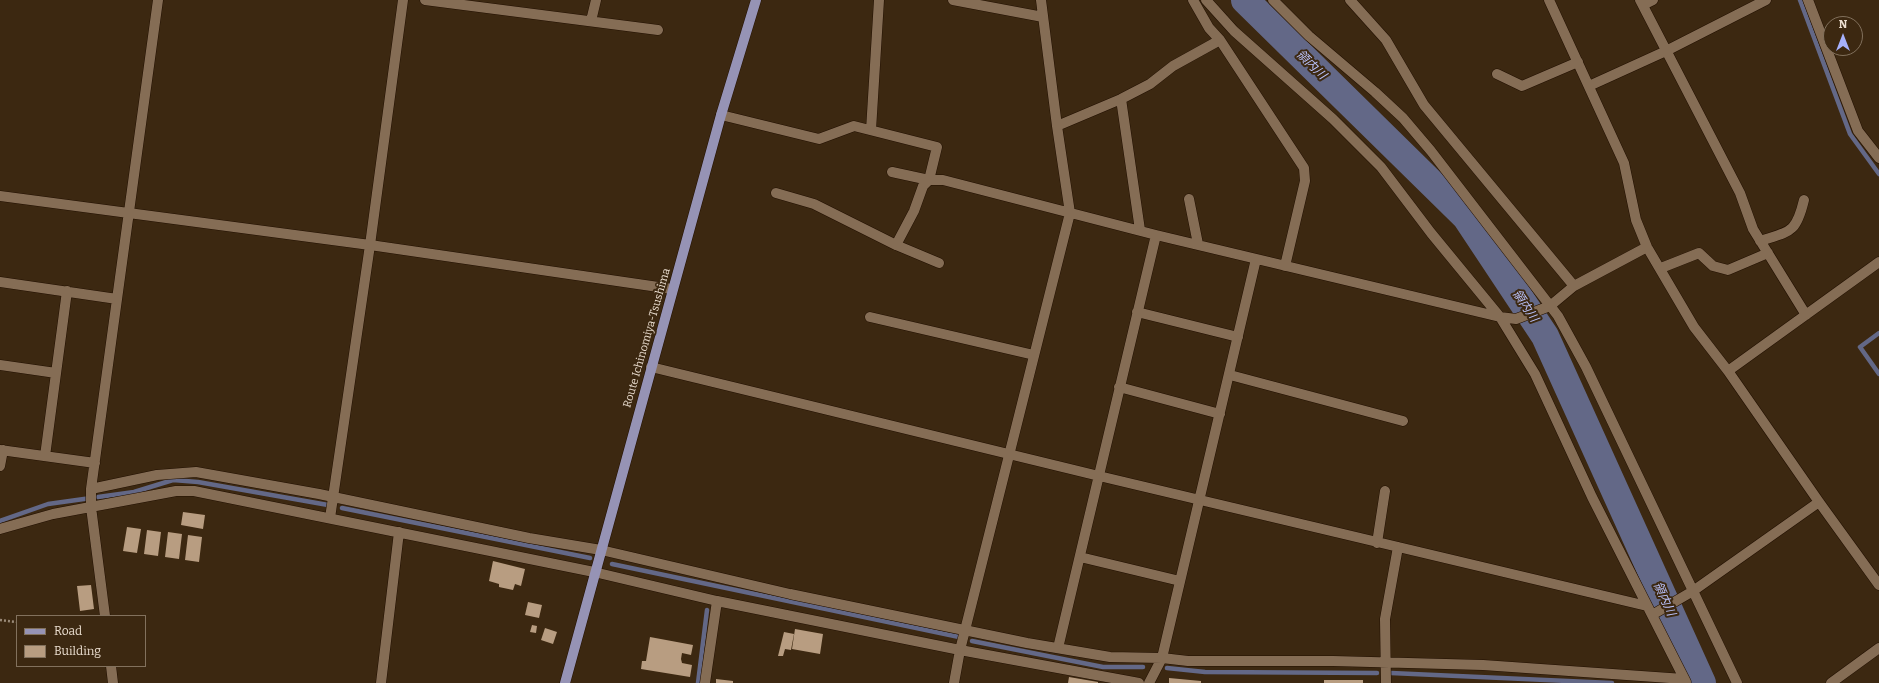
<!DOCTYPE html>
<html>
<head>
<meta charset="utf-8">
<style>
  body { margin:0 }
  #map { position:relative; width:1879px; height:683px; overflow:hidden; background:#3c2811; font-family:Bitter,serif }
  canvas { display:block }
  .legend { position:absolute; left:16px; top:615px; width:130px; height:52px; box-sizing:border-box; background:#3c2811; border:1px solid #82715d; margin:0; padding:5px 7px; list-style:none; font-size:12px; color:#ebded0 }
  .legend li { display:flex; align-items:center; gap:8px; height:20px }
  .legend b { width:20px; border:1px solid #82715d }
  .north { position:absolute; left:1823px; top:16px; width:40px; height:40px; box-sizing:border-box; background:#3c2811; border:1px solid #82715d; border-radius:50%; rotate:0deg; font-size:11px; font-weight:700; line-height:16px; text-align:center; color:#ebded0 }
  .north::after { content:''; display:block; margin:auto; width:14px; height:18px; background:#a6b1fc; clip-path:polygon(50% 0,100% 100%,50% 72%,0 100%) }
</style>
</head>
<body>
<div id="map">
<canvas width="1879" height="683"></canvas>
<ul class="legend">
<li><b style="height:5px;background:#9693b5"></b>Road</li>
<li><b style="height:11px;background:#b89d81"></b>Building</li>
</ul>
<div class="north">N</div>
</div>
<script>
const context = document.querySelector('canvas').getContext('2d');
context.lineJoin = 'round';
function trace(path, color, width, dash) { context.strokeStyle = color; context.lineWidth = width; context.lineCap = dash ? 'butt' : 'round'; context.setLineDash(dash || []); context.stroke(path); }
function paint(path, color) { context.fillStyle = color; context.fill(path, 'evenodd'); }
function label(font, color, halo, rows, align = 'center') {
  context.font = font + ' Bitter,"Noto Sans JP",serif'; context.lineWidth = 4; context.setLineDash([]); context.textBaseline = 'middle'; context.strokeStyle = halo; context.fillStyle = color; for (const [text, x, y, turn = 0] of rows) {
    context.save(); context.translate(x, y); context.rotate((+turn || 0) * Math.PI / 180); context.textAlign = isNaN(turn) ? turn : align; if (halo) context.strokeText(text, 0, 0); context.fillText(text, 0, 0); context.restore();
  }
}
const stream = new Path2D(`
  M1800,0L1850,134L1879,174
  M1879,333L1860,347L1879,374
  M98,497L134,492L173,480L198,482L328,505
  M342,508L590,558
  M0,521L48,504L91,498
  M612,564L959,637
  M972,641L1103,667H1143
  M1167,668L1205,672L1377,673
  M1391,673L1612,683
  M698,683L707,610`);
const river = new Path2D(`
  M1245,0L1466,217L1545,336L1702,683`);
const building = new Path2D(`
  M183,512L205,515L203,529L181,525Z
  M127,527L141,529L137,553L123,551Z
  M147,530L161,532L158,556L144,554Z
  M168,532L182,534L179,559L165,557Z
  M188,535L202,537L199,562L185,560Z
  M493,561L525,569L521,586L515,584L513,590L499,587V584L489,581Z
  M91,585L94,609L80,611L77,586Z
  M528,602L542,605L539,618L525,615Z
  M532,625L537,626L536,633L530,632Z
  M545,628L557,632L553,644L541,640Z
  M795,629L823,634L820,654L792,649Z
  M784,632L794,634L791,650L785,649L783,656H778Z
  M650,637L693,645L691,655L682,653L681,659L682,663L692,665L690,677L641,669L642,661H646Z
  M1069,677L1098,682V683H1068Z
  M1169,678L1201,681V683H1169Z
  M716,679L733,681V683H716Z
  M1324,680H1363V683H1324Z`);
const path = new Path2D(`
  M0,620L17,622`);
const minor = new Path2D(`
  M425,0L658,30
  M953,0L1043,17
  M1193,0L1209,28L1220,40L1304,168L1305,181L1285,266
  M1206,0L1234,31L1333,119L1381,167L1431,233L1500,317L1535,374L1592,497L1686,682
  M1273,0L1309,36L1375,92L1403,118L1431,151L1558,316L1586,367L1737,683
  M1350,0L1386,40L1424,105L1574,286
  M1549,0L1624,163L1636,220L1647,247L1694,327L1728,371L1819,502L1879,585
  M1640,0L1740,193L1753,229L1806,315
  M1808,0L1858,131L1879,158
  M1643,5L1653,0
  M591,21L596,0
  M1497,74L1522,86L1578,62
  M1589,86L1666,51L1766,0
  M1121,99L1140,230
  M721,115L819,139L854,126L937,147L929,180H943L1156,235L1500,317L1516,319L1550,306L1574,286L1647,247
  M1057,126L1121,99L1150,84L1173,66L1220,40
  M871,130L879,0
  M892,172L929,180
  M776,193L814,204L896,245L939,263
  M0,196L370,245L672,289
  M1189,199L1198,244
  M1760,241C1791,231 1796,233 1804,200
  M896,245L914,211L923,186L929,180
  M1661,268L1699,253L1713,266L1728,270L1768,253
  M0,282L117,299
  M1137,312L1238,337
  M870,317L1034,355
  M0,365L56,373
  M651,367L1099,476L1647,606
  M1728,371L1879,262
  M1230,375L1403,421
  M1119,387L1220,414
  M0,450L95,463
  M45,456L67,291
  M0,466L3,450
  M91,489L157,475L196,472L319,494L529,538L601,550L790,594L1027,643L1110,657L1162,658L1188,661H1333L1483,665L1684,679
  M330,518L370,245L403,0
  M0,529L53,514L176,491H194L594,572L717,601L960,650L1139,683
  M1377,543L1385,491
  M1080,557L1180,581
  M1652,615L1693,591L1819,502
  M105,616L91,507V489L158,0
  M1058,648L1156,235
  M111,666L113,683
  M381,683L399,532
  M705,683L717,601
  M954,683L960,650L1070,213L1057,126L1041,0
  M1149,683L1162,658L1256,259
  M1386,683L1385,619L1398,547
  M1831,683L1879,648`);
const major = new Path2D(`
  M565,683L721,115L756,0`);
const streetNames = [
  ["Route Ichinomiya-Tsushima",647,338,-74]
];
const waterNames = [
  ["領内川",1311,65,44],
  ["領内川",1525,306,56],
  ["領内川",1664,599,66]
];
trace(stream, '#636887', 4.5);
trace(river, '#636887', 28);
paint(building, '#b89d81');
trace(minor, '#221000', 11);
trace(major, '#221000', 11);
trace(path, '#9b8b79', 2.5, [2, 2]);
trace(minor, '#856d55', 10);
trace(major, '#9693b5', 10);
label('11px', '#ebded0', '#3c2811', streetNames);
label('italic 12px', '#bac3fc', '#3c2811', waterNames);
</script>
</body>
</html>
